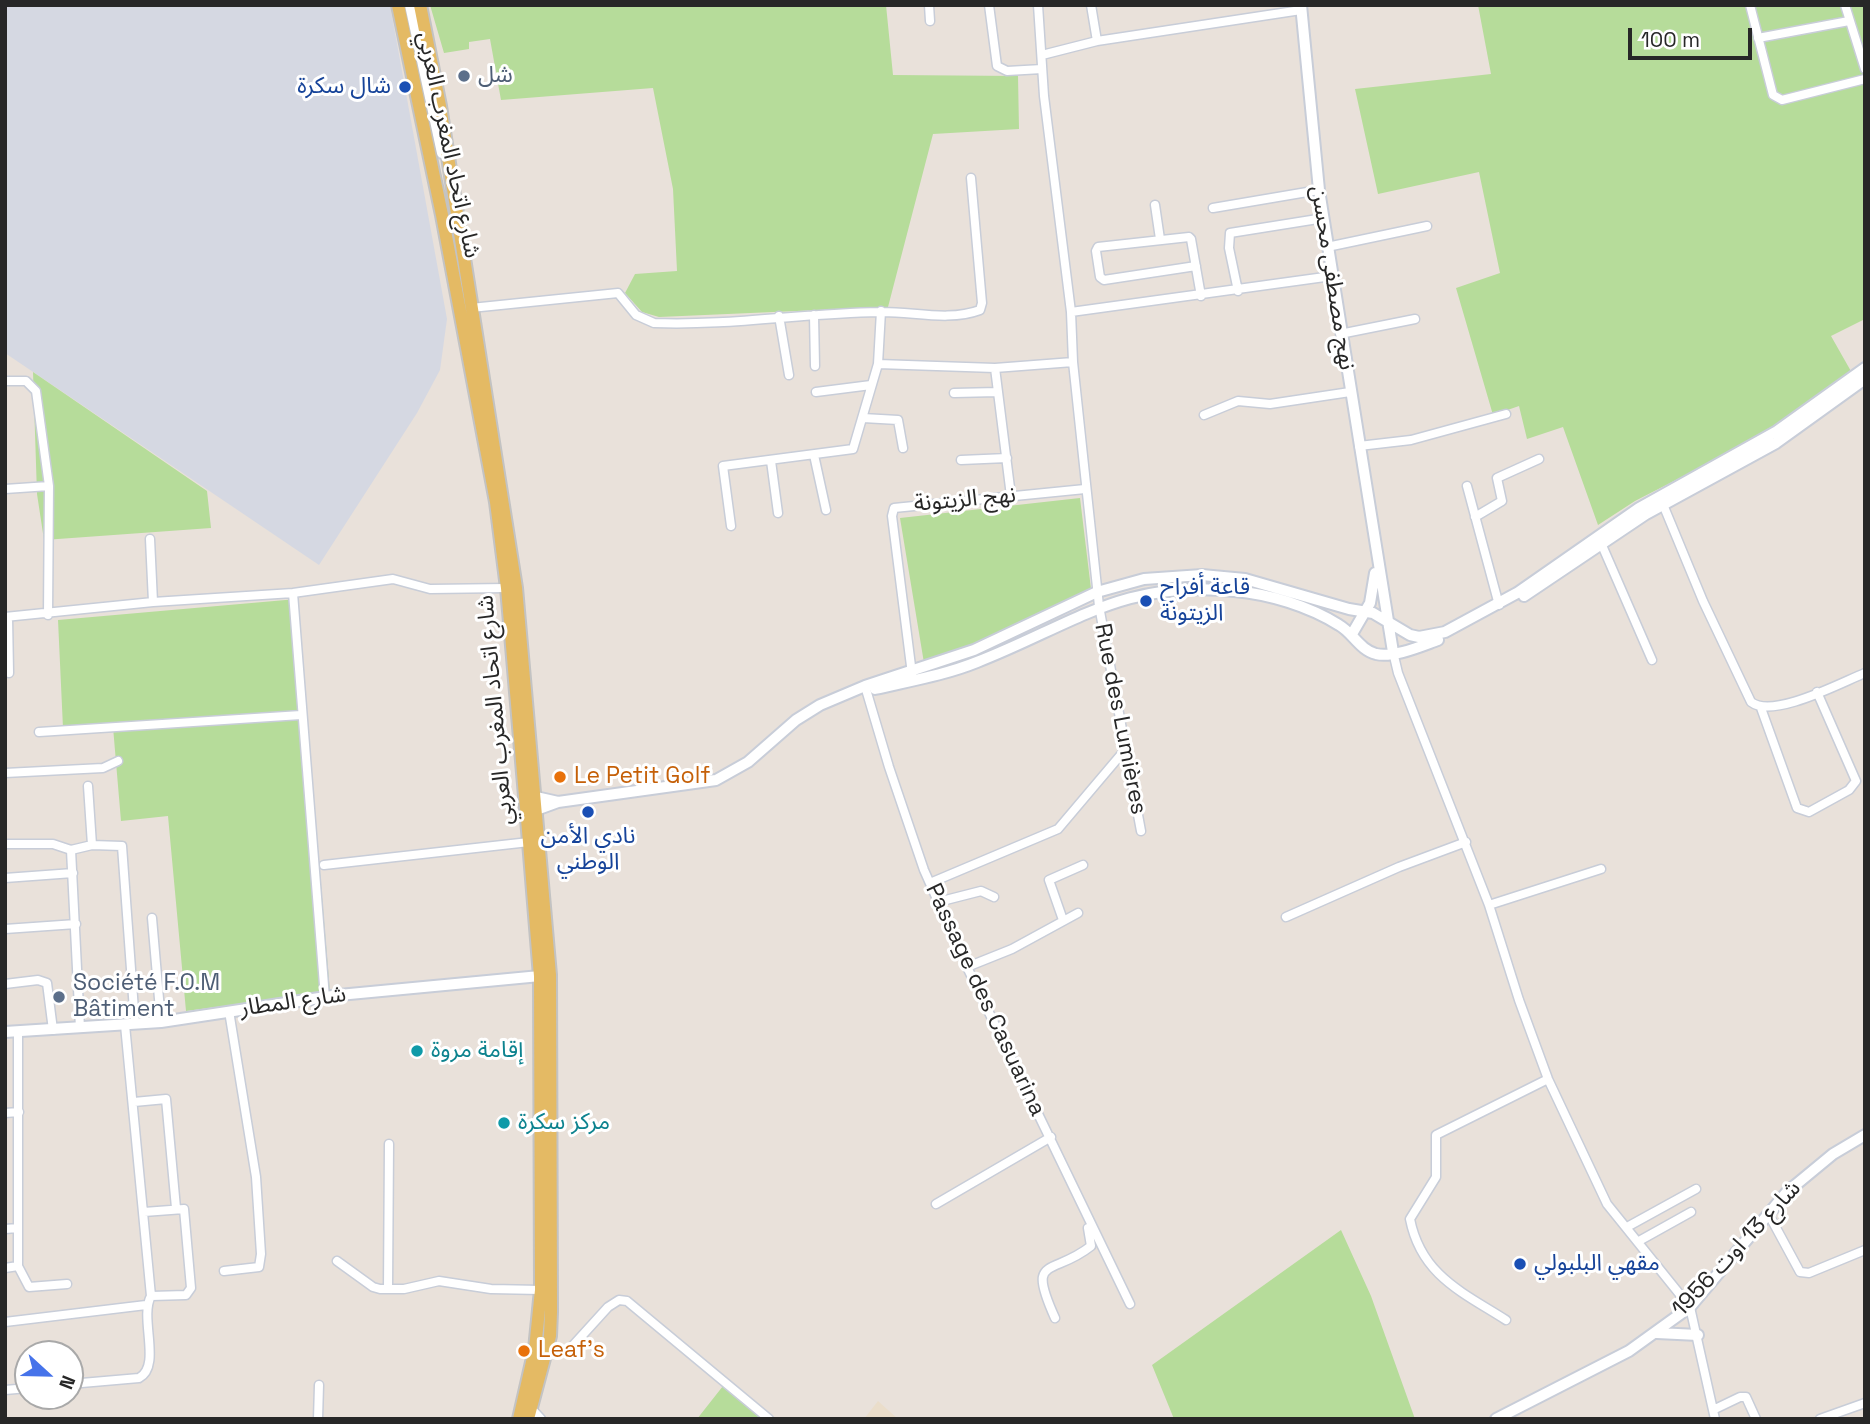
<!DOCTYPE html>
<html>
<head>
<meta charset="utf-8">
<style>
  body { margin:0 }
  #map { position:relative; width:1870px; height:1424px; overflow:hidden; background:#e9e1da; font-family:"Space Grotesk",sans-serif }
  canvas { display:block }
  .frame { position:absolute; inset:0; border:7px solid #272727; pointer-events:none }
  .north { position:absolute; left:14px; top:1340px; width:70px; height:70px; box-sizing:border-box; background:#fff; border:2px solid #a9a9a9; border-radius:50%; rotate:112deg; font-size:19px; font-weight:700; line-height:28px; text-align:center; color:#272727 }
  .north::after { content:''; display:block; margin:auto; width:24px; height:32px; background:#4673ea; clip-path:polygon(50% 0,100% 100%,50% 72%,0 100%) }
  .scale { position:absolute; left:1628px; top:28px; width:124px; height:32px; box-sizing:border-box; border:4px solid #272727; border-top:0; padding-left:9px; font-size:21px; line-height:24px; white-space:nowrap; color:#272727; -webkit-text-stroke:5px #fff; paint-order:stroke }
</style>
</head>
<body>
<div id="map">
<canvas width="1870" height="1424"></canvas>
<div class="frame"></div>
<div class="north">N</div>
<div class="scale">100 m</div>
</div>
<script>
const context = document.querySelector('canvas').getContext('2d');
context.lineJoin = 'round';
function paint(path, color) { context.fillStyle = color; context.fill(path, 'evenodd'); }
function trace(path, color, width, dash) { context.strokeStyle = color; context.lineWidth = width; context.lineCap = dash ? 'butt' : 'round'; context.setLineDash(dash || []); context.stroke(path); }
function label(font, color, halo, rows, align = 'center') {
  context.font = font + ' "Space Grotesk","Noto Sans Arabic",sans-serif'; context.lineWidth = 6; context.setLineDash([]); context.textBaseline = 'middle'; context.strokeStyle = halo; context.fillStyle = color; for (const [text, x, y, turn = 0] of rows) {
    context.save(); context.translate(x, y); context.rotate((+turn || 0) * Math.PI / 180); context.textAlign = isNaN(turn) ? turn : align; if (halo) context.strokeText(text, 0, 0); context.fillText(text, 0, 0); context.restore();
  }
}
const education = new Path2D(`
  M878,1401L898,1419H864Z`);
const airport = new Path2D(`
  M5,5H390L447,319L440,370L417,413L319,565L5,353Z`);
const green = new Path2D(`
  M430,5H886L893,75L1018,76L1019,129L933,134L888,307L659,317L642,312L625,293L635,274L677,271L673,189L653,88L501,100L490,39L469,42V49L444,53Z
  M1478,5H1865V319L1831,336L1852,373L1781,426L1635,501L1598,525L1563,427L1527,439L1519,406L1493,415L1456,288L1500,273L1479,172L1378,194L1355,89L1491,74Z
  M33,372L207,491L211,528L44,540L37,494Z
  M1080,498L1091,589L988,641L924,663L900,518Z
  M297,599L330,992L186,1011L168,816L121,821L113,727L63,728L58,620Z
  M1341,1230L1371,1296L1415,1419H1174L1152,1365Z
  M723,1386L762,1419H697Z`);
const street = new Path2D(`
  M929,5L930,21
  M989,5L997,66L1007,71L1042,69
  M1038,5L1044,96L1071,312L1073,362L1099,606L1141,831
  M1091,5L1097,41
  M1750,5L1773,95L1782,100L1865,79
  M1845,5L1865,69
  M1758,38L1849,21
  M1042,55L1097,41L1301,10
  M1155,205L1160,239
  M1213,208L1319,190
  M1327,247L1427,226
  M1196,266L1104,280L1100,277L1096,251L1098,247L1189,237L1191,239L1201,296
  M1238,291L1229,248L1230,233L1324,218
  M471,308L618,293L636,315L654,323C728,326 804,313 879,312C912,311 948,322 980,310L982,303L971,178
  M1071,312L1332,276
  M814,315L815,366
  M779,316L789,375
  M1340,334L1415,319
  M878,364L995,368L1073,362
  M995,368L1011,496
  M5,381H26L36,391L49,486L48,615
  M816,392L871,385
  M954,393L998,392
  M1204,415L1238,401L1270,404L1350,392
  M863,418L898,420L903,448
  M1359,446L1411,440L1506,414
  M814,455L826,510
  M961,460L1007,458
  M771,461L778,513
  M1467,486L1499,605
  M5,489L49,486
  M1662,502L1703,601L1751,702C1773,719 1840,683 1865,673
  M1475,517L1502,501L1497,478L1539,459
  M731,526L723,466L853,449L878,364L881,311
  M150,539L153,602
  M1601,543L1652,660
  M293,593L325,998
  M5,617L153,602L293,593L393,579L430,589L507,588
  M8,617L9,673
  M1393,652L1398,673L1489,905L1519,1000L1548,1079L1607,1204L1690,1307L1715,1419
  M912,674L892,516L894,508L1085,489
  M865,686L889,767L924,870L967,967L1130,1304
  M1761,708L1797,808L1809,812L1849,790L1856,781L1817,692
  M39,732L301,715
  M5,773L103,768L118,761
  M88,786L92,845
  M5,844H53L71,850L92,845L122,846L135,1024
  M71,850L80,1028
  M324,865L529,842
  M5,878L73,873
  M930,883L1058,829L1124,751
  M938,902L981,891L994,897
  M1489,905L1601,869
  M1286,917L1399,867L1466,842
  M152,918L161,1022
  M1063,920L1049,880L1083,865
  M5,929L76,924
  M967,967L1012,949L1078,913
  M5,984L38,980L47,983L53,1030
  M134,1102L166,1099L176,1208
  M5,1113L19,1112
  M936,1204L1051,1137
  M144,1212L184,1209L191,1288L186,1295L151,1296
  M1768,1213L1800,1272L1809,1273L1865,1250
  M1627,1227L1696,1189
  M5,1229L18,1228
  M1639,1241L1691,1212
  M337,1261L373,1287L380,1289H404L439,1281L491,1289L541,1290
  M18,1266L29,1287L67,1284
  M5,1268L18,1266V1032
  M224,1271L259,1267L261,1254L256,1177L229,1011
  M388,1289L389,1144
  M1055,1318C1026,1254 1052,1277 1091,1246L1088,1228
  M1506,1320C1462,1292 1421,1275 1410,1219L1436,1177V1135L1548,1079
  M5,1322L146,1305
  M542,1350L568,1351L608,1307L619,1300L627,1301L769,1419
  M70,1384L139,1378C162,1366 139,1318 151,1296L125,1025
  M5,1390L28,1388
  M531,1408L541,1419
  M1715,1409L1740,1397H1746L1756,1419
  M318,1419L319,1385
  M1820,1419L1865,1403`);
const secondary = new Path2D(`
  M410,5L442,153
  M1301,5L1319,190L1393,652
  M1524,596L1646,514L1776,443L1865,379
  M1352,634L1370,603L1375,573
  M875,689C909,681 945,675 977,662C1072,625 1124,579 1234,591C1269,594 1309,606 1339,625C1353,633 1360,650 1376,654C1394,658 1421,646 1438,640
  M527,795L558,802
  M528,813L558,802L716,780L748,762L796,720L820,705L865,686L974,650L1097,592L1144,579L1202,575L1245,579L1349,609L1373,613L1410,635L1419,637L1445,632L1517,593L1639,508L1777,431L1865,368
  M5,1032L161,1022L339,995L540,976
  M1657,1333L1698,1335
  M1496,1419L1629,1351L1690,1307L1787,1192L1833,1154L1865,1135`);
const primary = new Path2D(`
  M398,5L442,215L496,502L507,588L529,842L540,976L541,1290L535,1349L519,1419
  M420,5L440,106L516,588L550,975L551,1312L550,1336L529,1415`);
const markers = [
  [464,76,7,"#5c6f8a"],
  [405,87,7,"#1a4fb4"],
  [1146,601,7,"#1a4fb4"],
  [560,777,7,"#e8710a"],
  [588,812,7,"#1a4fb4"],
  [59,997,7,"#5c6f8a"],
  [417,1051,7,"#0f9aa8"],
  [504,1123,7,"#0f9aa8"],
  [1520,1264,7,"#1a4fb4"],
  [524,1351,7,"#e8710a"]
];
const serviceNames = [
  ["شل",478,76],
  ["Société F.O.M",73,984],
  ["Bâtiment",73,1010]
];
const transitNames = [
  ["شال سكرة",391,87,"right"],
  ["قاعة أفراح",1160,588],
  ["الزيتونة",1160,614],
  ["نادي الأمن",588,837,"center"],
  ["الوطني",588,863,"center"],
  ["مقهي البلبولي",1534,1264]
];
const streetNames = [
  ["شارع اتحاد المغرب العربي",448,145,78],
  ["نهج مصطفى محسن",1332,278,81],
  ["نهج الزيتونة",965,500,-5],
  ["شارع اتحاد المغرب العربي",496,710,-95],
  ["Rue des Lumières",1120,719,79],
  ["Passage des Casuarina",985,1000,65],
  ["شارع المطار",293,1002,-8],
  ["شارع 13 اوت 1956",1737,1249,-47]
];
const foodNames = [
  ["Le Petit Golf",574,777],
  ["Leaf's",538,1351]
];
const cultureNames = [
  ["إقامة مروة",431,1051],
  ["مركز سكرة",518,1123]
];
paint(education, '#eaddca');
paint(airport, '#d5d8e2');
paint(green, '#b6dc9a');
trace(street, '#c8cdd8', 11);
trace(secondary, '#c8cdd8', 14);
trace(primary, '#c3c3c3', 16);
trace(street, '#fff', 8);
trace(secondary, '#fff', 10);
trace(primary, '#e4ba64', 12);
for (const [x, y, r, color] of markers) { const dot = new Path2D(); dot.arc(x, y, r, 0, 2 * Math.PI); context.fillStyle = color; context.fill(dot); trace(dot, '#fff', 2.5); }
label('23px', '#4e5e75', '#fff', serviceNames, 'left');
label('23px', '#164399', '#fff', transitNames, 'left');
label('23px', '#272727', '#fff', streetNames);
label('23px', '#c56008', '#fff', foodNames, 'left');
label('23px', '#0d838f', '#fff', cultureNames, 'left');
</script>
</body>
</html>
